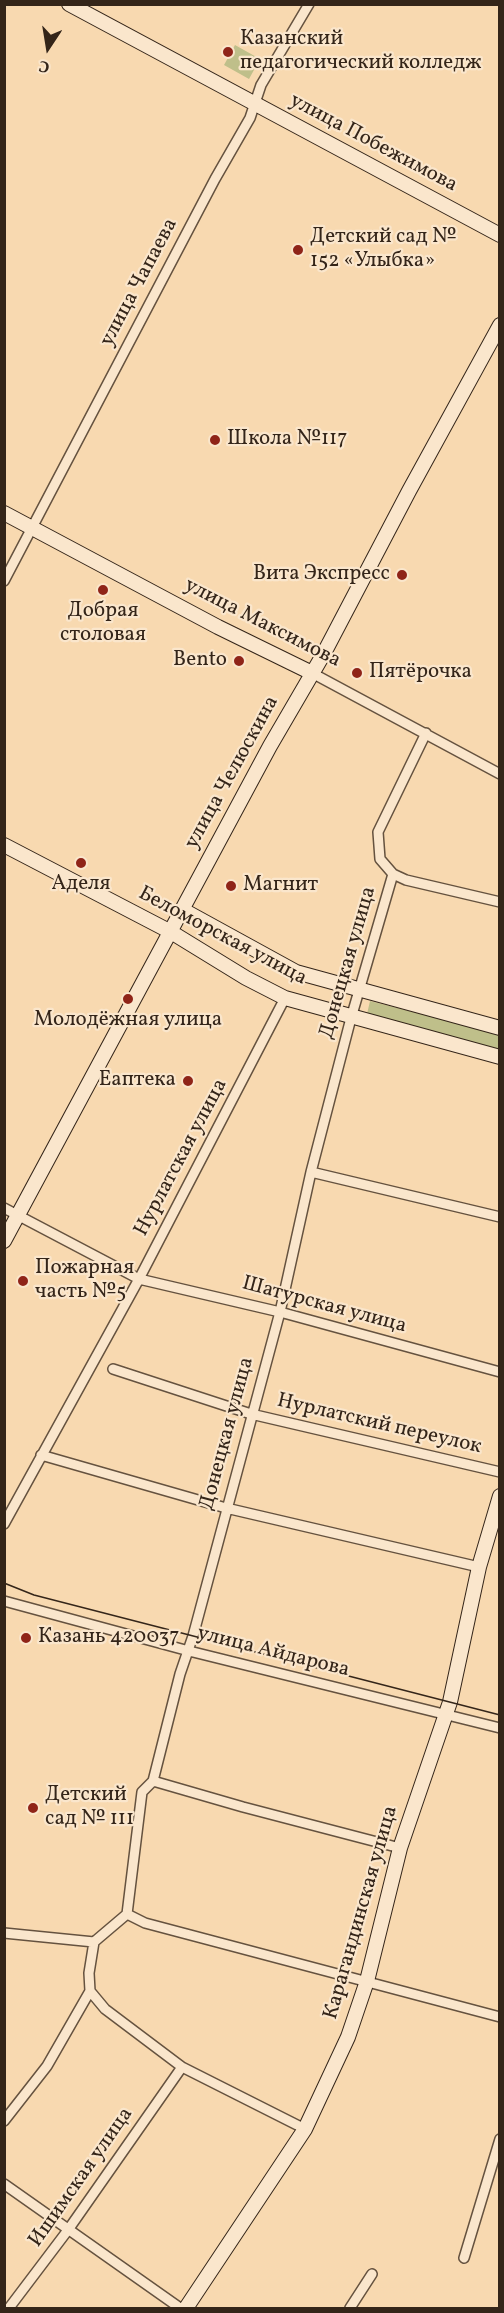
<!DOCTYPE html>
<html>
<head>
<meta charset="utf-8">
<style>
  body { margin:0 }
  #map { position:relative; width:504px; height:2313px; overflow:hidden; background:#f8d9b0; font-family:Vollkorn,serif }
  canvas { display:block }
  .frame { position:absolute; inset:0; border:6px solid #342519; pointer-events:none }
  .north { position:absolute; left:18px; top:18px; width:60px; height:60px; -webkit-text-stroke:4px #fae6cc; paint-order:stroke; rotate:192deg; font-size:16px; font-weight:700; line-height:24px; text-align:center; color:#342519 }
  .north::after { content:''; display:block; margin:auto; width:21px; height:27px; background:#342519; clip-path:polygon(50% 0,100% 100%,50% 72%,0 100%) }
</style>
</head>
<body>
<div id="map">
<canvas width="504" height="2313"></canvas>
<div class="frame"></div>
<div class="north">С</div>
</div>
<script>
const context = document.querySelector('canvas').getContext('2d');
context.lineJoin = 'round';
function paint(path, color) { context.fillStyle = color; context.fill(path, 'evenodd'); }
function trace(path, color, width, dash) { context.strokeStyle = color; context.lineWidth = width; context.lineCap = dash ? 'butt' : 'round'; context.setLineDash(dash || []); context.stroke(path); }
function label(font, color, halo, rows, align = 'center') {
  context.font = font + ' Vollkorn,serif'; context.lineWidth = 4.5; context.setLineDash([]); context.textBaseline = 'middle'; context.strokeStyle = halo; context.fillStyle = color; for (const [text, x, y, turn = 0] of rows) {
    context.save(); context.translate(x, y); context.rotate((+turn || 0) * Math.PI / 180); context.textAlign = isNaN(turn) ? turn : align; if (halo) context.strokeText(text, 0, 0); context.fillText(text, 0, 0); context.restore();
  }
}
const green = new Path2D(`
  M235,45L260,59L249,79L224,65Z
  M370,1001L499,1034V1049L367,1014Z`);
const street = new Path2D(`
  M4,581L215,179L250,118L261,85L309,4
  M312,673L500,774
  M393,874L406,880L500,902
  M311,1172L500,1217
  M4,1208L139,1279L280,1312L500,1372
  M113,1369L251,1414L500,1472
  M41,1455L226,1508L479,1567
  M4,1524L139,1279L285,998
  M4,1601L189,1651L500,1728
  M153,1781L243,1807L400,1848
  M127,1914L145,1923L500,2017
  M4,1933L94,1942
  M90,1991L105,2009L182,2067L305,2129
  M4,2121L47,2066L90,1991L89,1973L94,1942L127,1914L142,1792L153,1781L180,1674L193,1636L280,1312L311,1172L351,1018L393,874L380,859L378,832L426,733
  M4,2184L180,2308
  M464,2258L500,2139
  M9,2308L68,2230L182,2067
  M350,2308L372,2274`);
const secondary = new Path2D(`
  M69,4L500,235
  M4,513L218,627L312,673
  M4,845L171,932L246,978L285,998L500,1057
  M183,910L296,972L500,1028
  M4,1241L270,746L323,655L409,491L500,325
  M186,2308L305,2129L348,2037L367,1981L400,1848L450,1702L479,1567L500,1496`);
const tram = new Path2D(`
  M4,1583L34,1595L500,1715`);
const markers = [
  [228,52,6,"#8f2418"],
  [298,250,6,"#8f2418"],
  [215,440,6,"#8f2418"],
  [402,575,6,"#8f2418"],
  [103,590,6,"#8f2418"],
  [239,661,6,"#8f2418"],
  [357,673,6,"#8f2418"],
  [81,863,6,"#8f2418"],
  [231,886,6,"#8f2418"],
  [128,999,6,"#8f2418"],
  [188,1081,6,"#8f2418"],
  [23,1281,6,"#8f2418"],
  [26,1638,6,"#8f2418"],
  [33,1808,6,"#8f2418"]
];
const poiNames = [
  ["Казанский",240,40],
  ["педагогический колледж",240,64],
  ["Детский сад №",310,238],
  ["152 «Улыбка»",310,262],
  ["Школа №117",227,440],
  ["Вита Экспресс",390,575,"right"],
  ["Добрая",103,612,"center"],
  ["столовая",103,636,"center"],
  ["Bento",227,661,"right"],
  ["Пятёрочка",369,673],
  ["Аделя",81,885,"center"],
  ["Магнит",243,886],
  ["Молодёжная улица",128,1021,"center"],
  ["Еаптека",176,1081,"right"],
  ["Пожарная",35,1269],
  ["часть №5",35,1293],
  ["Казань 420037",38,1638],
  ["Детский",45,1796],
  ["сад № 111",45,1820]
];
const streetNames = [
  ["улица Побежимова",373,144,28],
  ["улица Чапаева",140,283,-62],
  ["улица Максимова",262,624,27],
  ["улица Челюскина",233,773,-61],
  ["Беломорская улица",222,937,28],
  ["Донецкая улица",349,963,-74],
  ["Нурлатская улица",182,1158,-62],
  ["Шатурская улица",324,1306,15],
  ["Нурлатский переулок",379,1425,13],
  ["Донецкая улица",228,1434,-75],
  ["улица Айдарова",273,1653,14],
  ["Карагандинская улица",362,1913,-74],
  ["Ишимская улица",82,2178,-55]
];
paint(green, '#bfbf8a');
trace(street, '#65523f', 12);
trace(secondary, '#342519', 16);
trace(street, '#fae6cc', 9);
trace(secondary, '#fae6cc', 14);
trace(tram, '#342519', 1.5);
for (const [x, y, r, color] of markers) { const dot = new Path2D(); dot.arc(x, y, r, 0, 2 * Math.PI); context.fillStyle = color; context.fill(dot); trace(dot, '#fae6cc', 2); }
label('21px', '#342519', '#fae6cc', poiNames, 'left');
label('21px', '#342519', '#fae6cc', streetNames);
</script>
</body>
</html>
